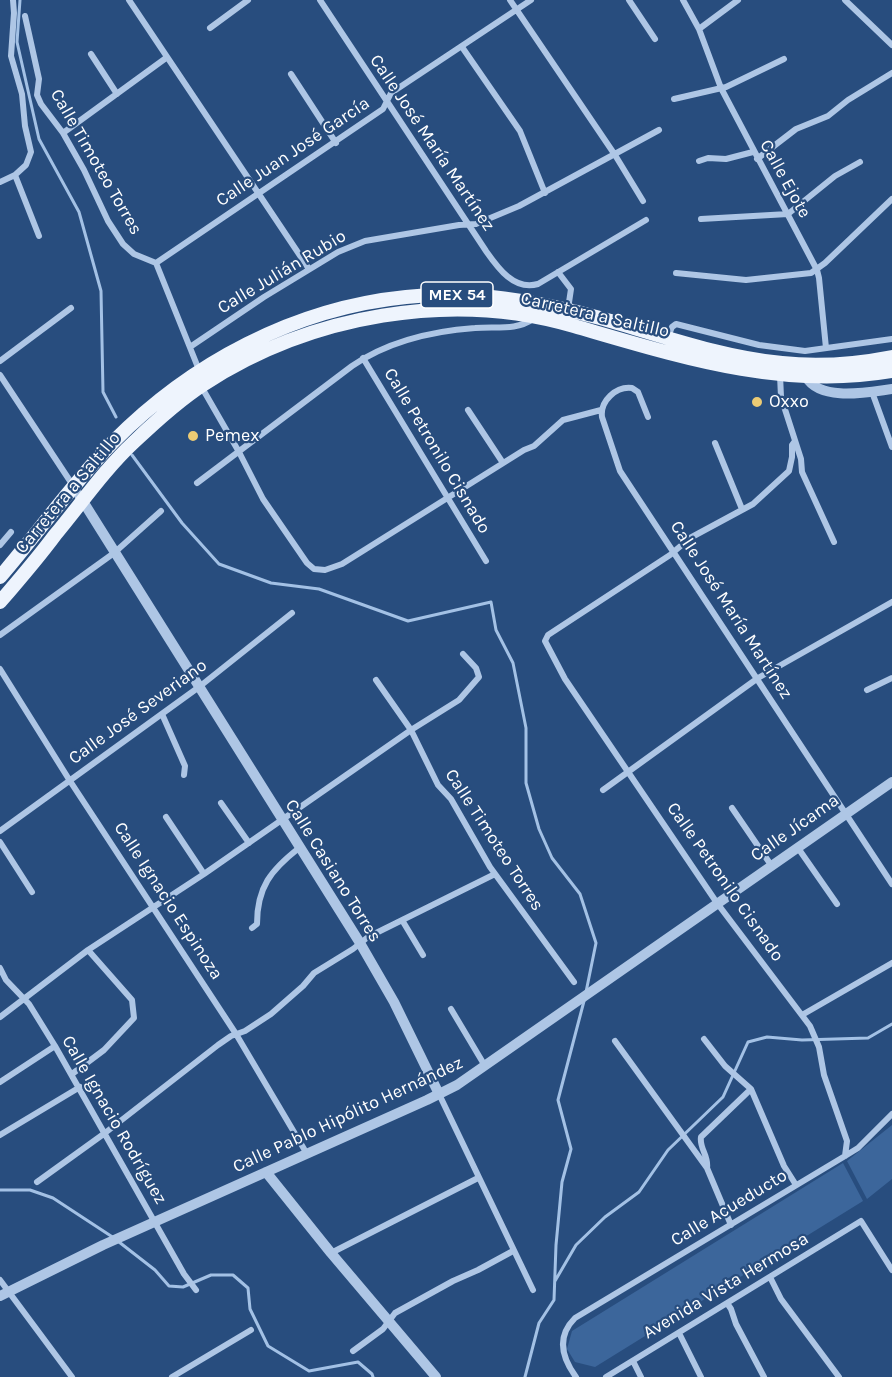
<!DOCTYPE html>
<html>
<head>
<meta charset="utf-8">
<style>
  body { margin:0 }
  canvas { display:block; background:#284d7e }
</style>
</head>
<body>
<canvas width="892" height="1377"></canvas>
<script>
const context = document.querySelector('canvas').getContext('2d');
context.lineJoin = 'round';
function paint(path, color) { context.fillStyle = color; context.fill(path, 'evenodd'); }
function trace(path, color, width, dash) { context.strokeStyle = color; context.lineWidth = width; context.lineCap = dash ? 'butt' : 'round'; context.setLineDash(dash || []); context.stroke(path); }
function label(font, color, halo, rows, align = 'center') {
  context.font = font + ' Karla,sans-serif'; context.lineWidth = 4.5; context.setLineDash([]); context.textBaseline = 'middle'; context.strokeStyle = halo; context.fillStyle = color; for (const [text, x, y, turn = 0] of rows) {
    context.save(); context.translate(x, y); context.rotate((+turn || 0) * Math.PI / 180); context.textAlign = isNaN(turn) ? turn : align; if (halo) context.strokeText(text, 0, 0); context.fillText(text, 0, 0); context.restore();
  }
}
const green = new Path2D(`
  M892,1125V1179L867,1199L847,1161Z
  M843,1163L863,1201L595,1367L575,1362L567,1349L572,1331Z`);
const stream = new Path2D(`
  M20,0L17,42L39,139L79,212L101,291L103,392L116,417
  M132,455L182,523L219,564L271,583L319,589L408,621L491,602L496,630L513,663L526,728V783L539,829L552,858L580,894L596,943L586,992
  M0,1190H30L53,1198L114,1238
  M119,1242L155,1270L169,1286L183,1287L211,1275H233L248,1288L250,1309L268,1346L309,1371L358,1362L372,1374L373,1377
  M555,1281L576,1245L605,1217L639,1192L668,1150L723,1097L748,1042L767,1037L802,1040L868,1038L892,1024
  M525,1377L539,1323L554,1300L556,1245L562,1182L571,1149L558,1100L584,1001`);
const minor = new Path2D(`
  M13,0L14,13L11,56L22,94L25,126L31,152L26,165L15,175L39,236
  M129,0L309,269
  M320,0L486,251C498,268 514,291 538,284L646,220
  M510,0L615,155L643,201
  M629,0L655,39
  M683,0L699,29L721,88L817,270L819,278L826,348
  M845,0L892,45
  M25,16L39,79L37,95L41,104L63,133L84,170L108,221L123,244L134,254L156,263L199,370
  M210,28L248,0
  M699,29L738,0
  M462,47L520,131L545,193
  M91,54L117,94
  M291,74L336,143
  M674,99L726,87L784,59
  M63,133L166,58
  M757,159L796,129L828,116L848,100L892,73
  M699,161L708,158L726,159L753,152
  M0,182L15,175
  M701,219L788,214L835,176L860,162
  M156,263L383,109L391,93L531,0
  M558,272L571,289L568,309
  M676,273L746,280L811,273L825,263L892,199
  M668,337L672,327L676,324L759,345L805,351L892,339
  M190,347L264,297L338,252L365,241L459,225L476,224L519,206L659,130
  M363,358L486,561
  M0,361L71,308
  M0,375L74,487
  M780,375L781,397L801,459L802,472L834,542
  M201,386L239,452L263,499L307,563L314,569L325,570L342,564L524,450L534,446L563,420L601,410
  M872,392L892,447
  M468,410L503,463
  M648,417L638,392L632,388C616,386 600,401 602,417L620,471L892,884
  M795,441L792,445V457L789,471L753,504L690,538L670,555L548,635L545,641L565,679L717,903L810,1026L819,1047L824,1075L847,1141L845,1156
  M715,443L742,509
  M197,483L352,366C387,342 433,331 475,328C495,326 516,331 533,319
  M0,545L11,532
  M0,635L114,553L161,511
  M0,669L70,781L236,1034L307,1154
  M376,680L411,730L438,785L451,799L490,867L574,982
  M867,690L892,678
  M162,714L185,766L184,775
  M603,790L758,678L892,602
  M221,803L249,843
  M732,808L771,865
  M166,817L204,874
  M0,831L199,687L292,613
  M0,842L32,892
  M798,848L837,904
  M402,920L423,955
  M252,928L257,924C257,887 271,870 299,848
  M0,968L6,980L29,1004L55,1046L184,1274L196,1290
  M451,1009L485,1066
  M802,1015L892,963
  M0,1017L88,950L204,874L411,730L459,700L479,677L476,668L463,654
  M704,1039L725,1066L751,1089L784,1166L796,1185
  M615,1041L707,1168L731,1225
  M72,1074L104,1050L134,1018L132,1000L88,950
  M0,1082L55,1046
  M439,1094L533,1290
  M0,1135L80,1087
  M707,1168C709,1156 699,1148 701,1137L751,1089
  M37,1182L105,1133L218,1045L231,1036L245,1031L271,1014L303,986L314,973L353,949L368,937L495,874
  M331,1253L478,1178
  M770,1277L781,1299L839,1377
  M0,1280L72,1377
  M727,1303L731,1309L736,1324L764,1377
  M679,1333L701,1377
  M353,1351L383,1329L395,1313L453,1281L478,1270L513,1251
  M633,1361L641,1377
  M172,1377L251,1330
  M576,1377C562,1358 556,1337 575,1318L845,1156L858,1148L892,1114
  M606,1377L861,1221L892,1270`);
const tertiary = new Path2D(`
  M806,377C821,402 868,392 892,389
  M79,495L360,943L394,1002L439,1094
  M266,1172L331,1253L436,1377
  M0,1296L103,1245L427,1100L457,1085L892,782`);
const primary = new Path2D(`
  M0,577C38,533 72,484 113,442C191,363 295,308 406,297C472,290 537,301 600,318C660,335 720,357 782,363C818,367 856,364 892,357
  M0,602C19,580 38,558 55,535C81,504 104,470 134,442C155,422 179,400 204,384C310,315 451,290 574,326C678,356 782,390 892,371`);
const markers = [
  [757,402,6,"#eccb74"],
  [193,436,6,"#eccb74"]
];
const shields = [
  [457,295,72]
];
const shieldNames = [
  ["MEX 54",457,295]
];
const streetNames = [
  ["Calle José María Martínez",432,143,56],
  ["Calle Juan José García",293,152,-34],
  ["Calle Timoteo Torres",96,162,60],
  ["Calle Ejote",785,179,61],
  ["Calle Julián Rubio",282,272,-31],
  ["Carretera a Saltillo",595,315,13],
  ["Calle Petronilo Cisnado",437,451,59],
  ["Carretera a Saltillo",68,493,-50],
  ["Calle José María Martínez",731,610,57],
  ["Calle José Severiano",138,712,-36],
  ["Calle Jícama",795,828,-35],
  ["Calle Timoteo Torres",494,840,57],
  ["Calle Casiano Torres",333,871,58],
  ["Calle Petronilo Cisnado",725,882,55],
  ["Calle Ignacio Espinoza",168,901,57],
  ["Calle Pablo Hipólito Hernández",348,1115,-25],
  ["Calle Ignacio Rodríguez",114,1120,60],
  ["Calle Acueducto",729,1208,-31],
  ["Avenida Vista Hermosa",726,1286,-31]
];
const poiNames = [
  ["Oxxo",769,402],
  ["Pemex",205,436]
];
paint(green, '#3c669b');
trace(stream, '#a3c1e5', 3);
trace(minor, '#aec6e5', 6);
trace(tertiary, '#aec6e5', 10);
trace(primary, '#eef4fd', 14);
for (const [x, y, r, color] of markers) { const dot = new Path2D(); dot.arc(x, y, r, 0, 2 * Math.PI); context.fillStyle = color; context.fill(dot); trace(dot, '#284d7e', 2); }
for (const [x, y, w] of shields) { const box = new Path2D(); box.roundRect(x - w / 2, y - 13, w, 26, 4.5); context.fillStyle = '#284d7e'; context.fill(box); trace(box, '#fff', 1.5); }
label('bold 16px', '#fff', null, shieldNames);
label('18px', '#fff', '#284d7e', streetNames);
label('18px', '#fff', '#284d7e', poiNames, 'left');
</script>
</body>
</html>
